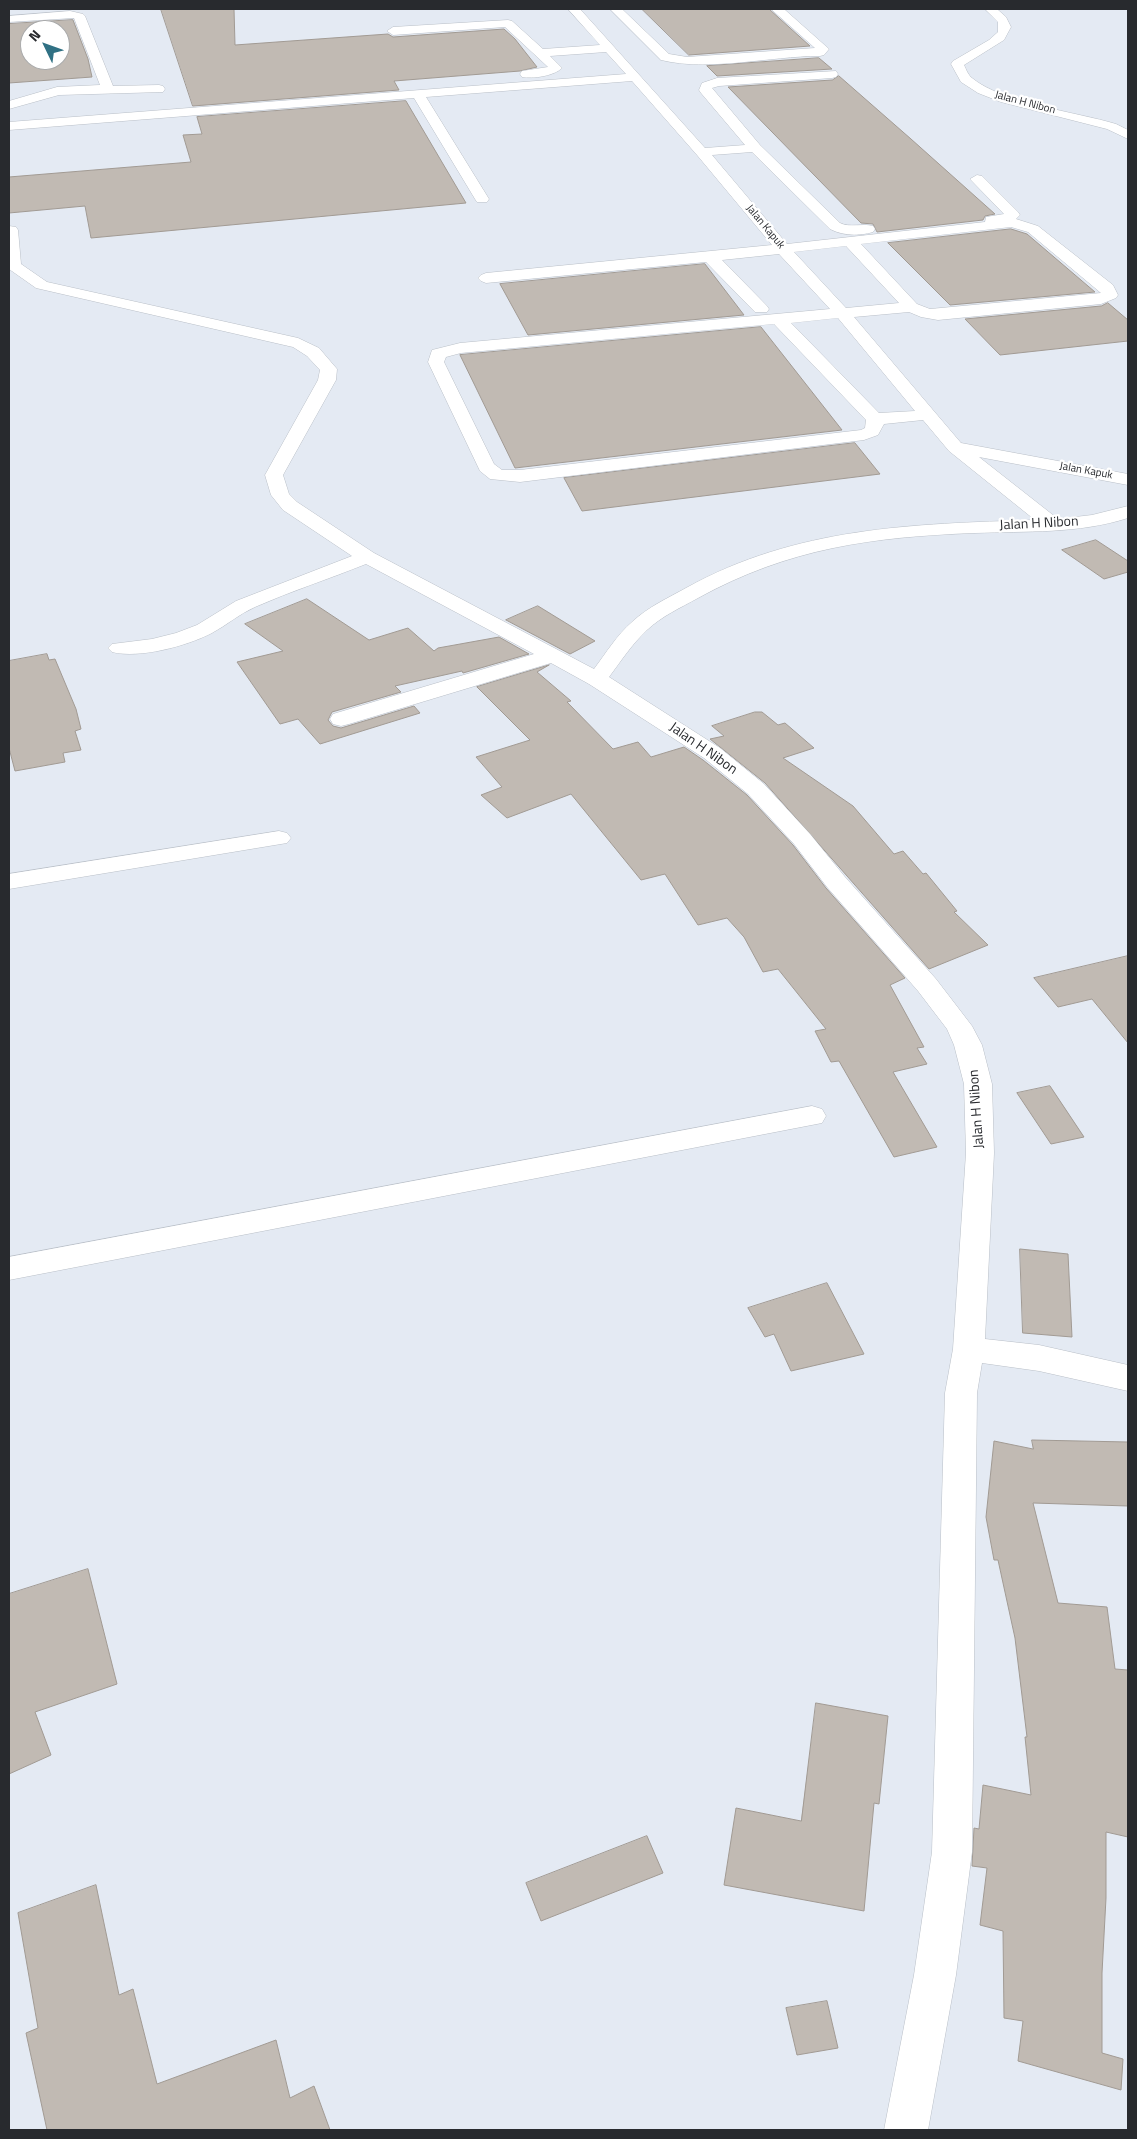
<!DOCTYPE html>
<html>
<head>
<meta charset="utf-8">
<style>
  body { margin:0 }
  #map { position:relative; width:1137px; height:2139px; overflow:hidden; background:#e4eaf3; font-family:"Titillium Web",sans-serif }
  canvas { display:block }
  .frame { position:absolute; inset:0; border:10px solid #282a2e; pointer-events:none }
  .north { position:absolute; left:20px; top:20px; width:50px; height:50px; box-sizing:border-box; background:#fff; border:1px solid #a9aaab; border-radius:50%; rotate:312deg; font-size:14px; font-weight:700; line-height:20px; text-align:center; color:#282a2e }
  .north::after { content:''; display:block; margin:auto; width:18px; height:22px; background:#307184; clip-path:polygon(50% 0,100% 100%,50% 72%,0 100%) }
</style>
</head>
<body>
<div id="map">
<canvas width="1137" height="2139"></canvas>
<div class="frame"></div>
<div class="north">N</div>
</div>
<script>
const context = document.querySelector('canvas').getContext('2d');
context.lineJoin = 'round';
function paint(path, color) { context.fillStyle = color; context.fill(path, 'evenodd'); }
function trace(path, color, width, dash) { context.strokeStyle = color; context.lineWidth = width; context.lineCap = dash ? 'butt' : 'round'; context.setLineDash(dash || []); context.stroke(path); }
function label(font, color, halo, rows, align = 'center') {
  context.font = font + ' "Titillium Web",sans-serif'; context.lineWidth = 4.5; context.setLineDash([]); context.textBaseline = 'middle'; context.strokeStyle = halo; context.fillStyle = color; for (const [text, x, y, turn = 0] of rows) {
    context.save(); context.translate(x, y); context.rotate((+turn || 0) * Math.PI / 180); context.textAlign = isNaN(turn) ? turn : align; if (halo) context.strokeText(text, 0, 0); context.fillText(text, 0, 0); context.restore();
  }
}
const building = new Path2D(`
  M161,9H234L235,45L388,34L393,37L504,29L515,39L537,67L520,71L394,81L399,90L193,106Z
  M642,9H769L810,46L689,55Z
  M73,20L88,59L92,77L9,83V24ZM30,30H60V60H30Z
  M819,58L832,69L717,76L707,66Z
  M839,76L911,139L995,214L985,216L983,220L877,232L873,224L861,223L728,87L832,80Z
  M406,101L466,203L91,238L85,206L9,213V177L191,162L183,135L202,134L197,117Z
  M1011,229L1027,234L1095,292L950,305L888,243Z
  M705,264L744,315L528,335L500,284Z
  M1108,303L1128,320V341L1000,355L965,319L1101,306Z
  M761,327L842,430L515,468L460,355Z
  M855,443L880,474L582,511L564,478Z
  M1096,540L1128,561V572L1104,579L1062,550Z
  M307,599L369,640L408,628L434,651L438,648L499,637L529,654L463,673L462,671L395,686L401,692L332,712L328,720L333,726L341,728L414,706L420,713L320,744L298,719L280,724L237,662L283,651L245,624Z
  M538,606L595,641L570,654L506,620Z
  M47,654L49,660L55,659L76,709L81,729L75,731L81,750L63,753L65,762L15,771L9,748V661Z
  M549,665L537,672L571,701L567,702L613,749L638,742L651,757L684,747L703,760L747,795L793,845L826,888L905,978L890,985L924,1047L917,1048L927,1064L893,1072L937,1147L894,1157L839,1061L831,1062L815,1031L826,1029L778,969L763,972L744,937L727,918L698,925L665,874L641,880L571,794L507,818L481,795L502,787L476,757L530,740L477,687Z
  M755,712H762L778,725L785,723L814,748L783,758L853,806L894,854L903,851L923,874L926,873L957,911L954,912L988,945L929,969L765,783L710,739L724,736L712,726Z
  M1128,956V1043L1092,999L1058,1007L1034,978Z
  M1050,1086L1084,1137L1051,1144L1017,1093Z
  M1020,1249L1068,1254L1072,1337L1023,1333Z
  M827,1283L864,1354L791,1371L774,1334L765,1337L748,1308Z
  M1032,1440L1128,1442V1506L1033,1503L1058,1603L1107,1607L1115,1669L1128,1670V1837L1106,1832V1898L1102,1973V2053L1123,2059L1121,2090L1018,2061L1023,2021L1004,2018L1003,1931L980,1925L987,1868L972,1866L974,1828L979,1829L983,1785L1031,1795L1025,1737H1027L1015,1638L998,1560H994L986,1517L994,1441L1033,1449Z
  M88,1569L117,1684L35,1712L51,1755L9,1774V1594Z
  M816,1703L888,1716L879,1804L874,1803L864,1911L724,1885L736,1808L801,1821Z
  M647,1836L663,1873L541,1921L526,1883Z
  M96,1885L119,1995L133,1989L157,2084L276,2040L290,2098L314,2086L330,2130H47L26,2033L38,2028L18,1913Z
  M827,2001L838,2048L797,2055L786,2008Z`);
const minor = new Path2D(`
  M568,9H580L705,148L745,145L701,93L699,90L702,83L717,78L836,71L838,74L836,77L832,78L719,86L712,88L760,145L840,223C850,228 862,223 873,226L875,229L873,232C859,236 843,236 830,229L752,152L712,155L787,244L985,222L986,217L1004,214L970,179L977,175L982,176L1018,212L1020,215L1016,219L1038,226L1113,285L1118,295L1116,298L1101,304L938,320L921,317L909,312L854,317L961,443L1128,474V485L979,457L1058,519L1092,515L1128,506V518C1078,534 1026,531 975,533C872,537 789,548 698,598C680,608 662,616 647,630C632,644 621,661 609,677L720,748L764,784L810,834L845,877L936,979L972,1026L982,1045L992,1084L994,1153L985,1339L1039,1345L1128,1365V1391L1039,1371L982,1363L977,1393L972,1852L956,1975L928,2130H884L914,1975L932,1852L945,1393L953,1349L966,1153L964,1084L954,1045L947,1029L918,991L827,887L794,844L748,794L704,758L589,684L551,663L349,724L341,726L333,724L330,719L333,714L534,654L366,564C329,579 291,591 255,607C239,614 227,625 212,633C187,646 139,659 112,652L108,648L112,644L152,639L176,633L197,625L236,601L352,556L283,510L271,495L265,475L318,380L320,370L307,356L293,347L36,288L9,269V226L16,227L18,230L21,264L47,282L298,338L319,348L337,369L336,380L283,475L289,494L297,502L374,553L594,669C606,653 617,635 632,622C648,607 668,598 686,588C796,527 913,524 1035,520L949,451L923,420L884,424L878,435L864,440L520,482L490,479L480,471L428,362L432,350L460,343L830,309L779,254L722,260L767,306L769,309L767,312H755L706,262L486,283L481,281L478,278L481,275L486,273L772,245L697,155L632,81L426,97L489,199L487,202H477L475,199L414,98L9,130V122L626,74L606,52L550,56L562,68C554,76 533,79 522,77L520,74L522,71L548,67L505,27L393,35L387,31L393,27L508,20L512,21L543,49L600,45ZM1011,227L1028,232L1101,293L930,309L917,304L861,244ZM846,246L899,303L846,308L794,252ZM838,318L915,411L879,413L791,323ZM774,324L866,420L865,428L861,430L520,470H502L494,464L444,362L446,357L461,353Z
  M610,9H622L669,54L687,57L815,48L771,9H784L829,49L824,55L820,56C769,56 709,72 661,60Z
  M985,9H997L1006,17L1011,27L1004,40L964,65C966,69 968,75 972,78C1002,103 1076,112 1116,124L1128,130V139L1107,129L1001,102L978,93L961,82L951,64L953,61L989,40L998,32V22Z
  M70,11L83,14L85,16L113,86L159,85L163,86L165,89L163,92L59,95L9,109V101L57,87L100,85L74,18L9,22V16Z
  M279,831L287,833L291,838L287,843L9,889V874Z
  M812,1106L822,1109L826,1116L822,1123L9,1280V1257Z`);
const farStreetnames = [
  ["Jalan H Nibon",1025,103,15],
  ["Jalan Kapuk",765,227,50],
  ["Jalan Kapuk",1086,471,10]
];
const streetNames = [
  ["Jalan H Nibon",1039,524,-3],
  ["Jalan H Nibon",703,749,35],
  ["Jalan H Nibon",977,1109,-94]
];
paint(building, '#c1bab3');
trace(building, '#a19a93', 1);
trace(minor, '#b9bfc7', 1);
paint(minor, '#fff');
label('11px', '#282a2e', '#fff', farStreetnames);
label('14px', '#282a2e', '#fff', streetNames);
</script>
</body>
</html>
